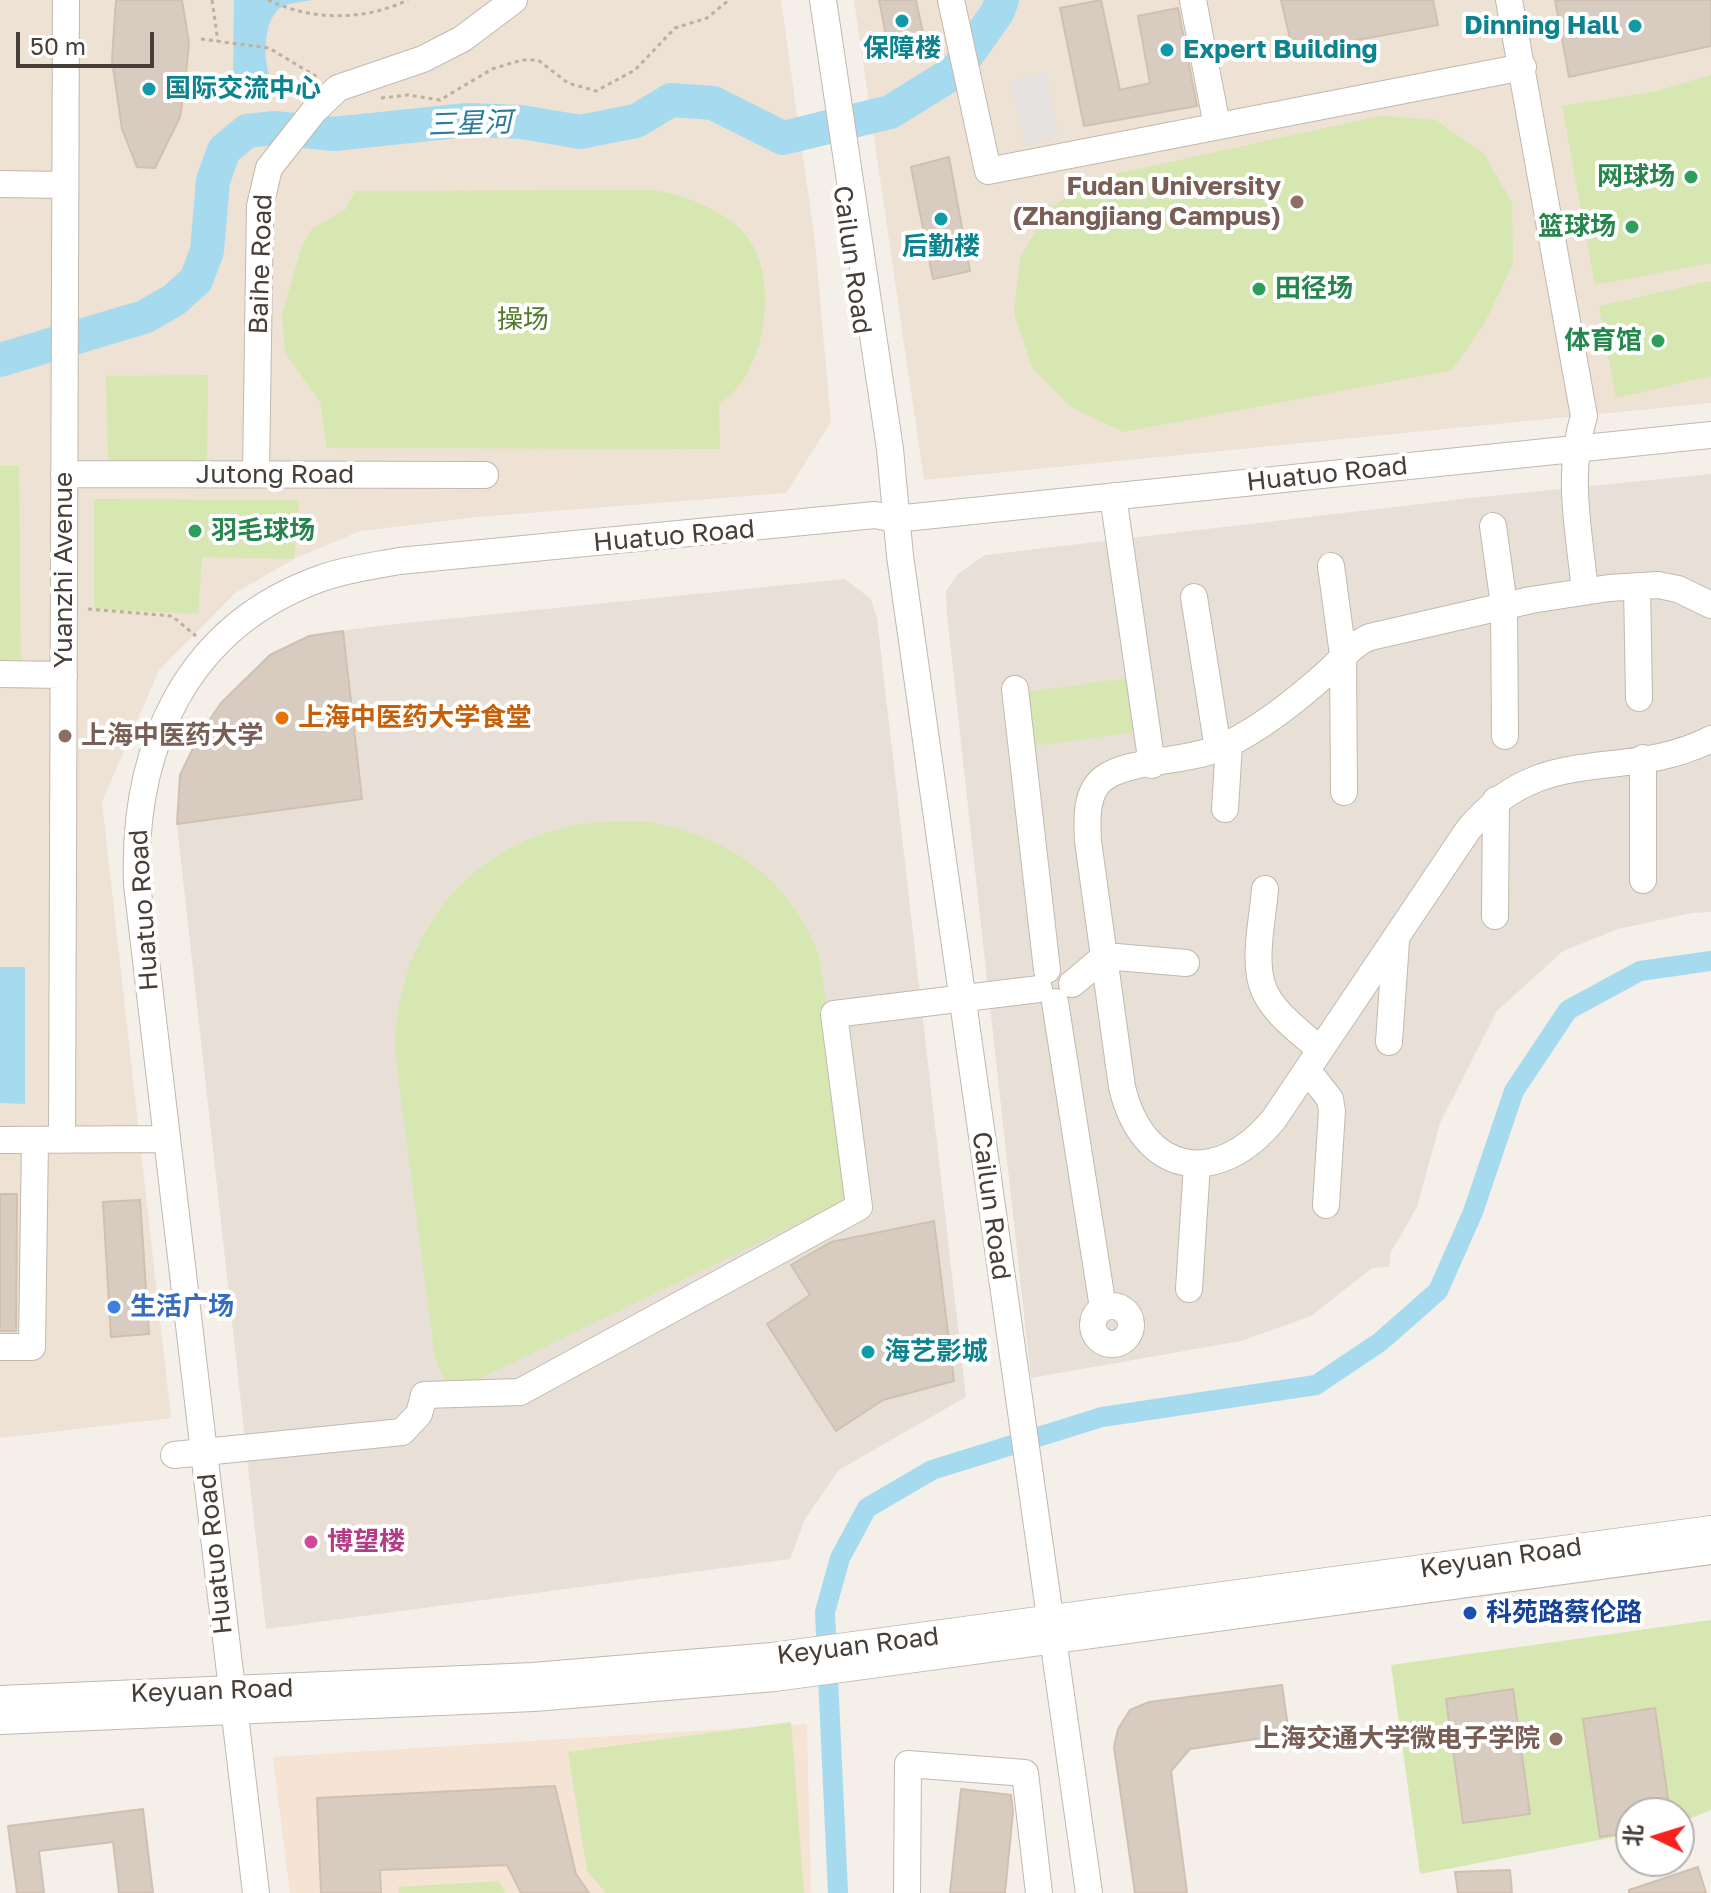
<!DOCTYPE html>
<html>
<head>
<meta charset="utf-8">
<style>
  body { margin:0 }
  #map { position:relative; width:1711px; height:1893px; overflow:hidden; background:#f4efe8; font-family:"Golos Text","Noto Sans SC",sans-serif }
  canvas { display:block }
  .north { position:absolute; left:1615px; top:1797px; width:80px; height:80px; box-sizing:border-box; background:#fff; border:2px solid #b5b2af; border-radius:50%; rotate:274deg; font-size:22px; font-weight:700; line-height:32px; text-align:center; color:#473f37 }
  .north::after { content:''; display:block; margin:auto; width:28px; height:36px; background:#f6221d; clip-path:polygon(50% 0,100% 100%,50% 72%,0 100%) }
  .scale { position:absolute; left:16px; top:32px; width:138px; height:36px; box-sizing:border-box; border:4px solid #473f37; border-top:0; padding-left:10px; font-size:24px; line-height:28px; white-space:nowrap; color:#473f37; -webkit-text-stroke:6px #fff; paint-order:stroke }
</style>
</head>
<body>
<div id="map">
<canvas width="1711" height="1893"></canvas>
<div class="north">北</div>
<div class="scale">50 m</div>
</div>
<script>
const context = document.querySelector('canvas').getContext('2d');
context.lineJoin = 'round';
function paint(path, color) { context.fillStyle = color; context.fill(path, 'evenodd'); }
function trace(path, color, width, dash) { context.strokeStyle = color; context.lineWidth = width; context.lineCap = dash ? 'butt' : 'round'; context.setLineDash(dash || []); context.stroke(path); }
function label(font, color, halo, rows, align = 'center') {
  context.font = font + ' "Golos Text","Noto Sans SC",sans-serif'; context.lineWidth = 8; context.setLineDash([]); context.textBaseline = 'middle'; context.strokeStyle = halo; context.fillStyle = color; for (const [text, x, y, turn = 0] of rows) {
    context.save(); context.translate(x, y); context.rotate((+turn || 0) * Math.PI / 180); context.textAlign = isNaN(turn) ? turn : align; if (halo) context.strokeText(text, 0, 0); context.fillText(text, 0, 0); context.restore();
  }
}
const residential = new Path2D(`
  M1711,474V912L1692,913L1618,929L1563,951L1497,1011L1440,1123L1417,1207L1391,1252L1389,1267L1372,1268L1311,1316L1241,1341L1031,1378L947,616L946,591L959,573L985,555L1471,498Z
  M845,579L871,599L877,618L966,1397L839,1470L805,1519L790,1559L266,1629L177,824L180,775L200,734L221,703L270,655L309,636L376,626Z`);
const commercial = new Path2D(`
  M807,1724L811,1893H290L273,1757Z`);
const education = new Path2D(`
  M0,0H781L815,243L831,422L786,493L477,517L360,531L294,559L235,593L159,670L102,802L171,1418L0,1438Z
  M854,0H1711V403L924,480Z`);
const green = new Path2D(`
  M1711,75V263L1595,285L1562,106L1653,92Z
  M1380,116L1436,120L1484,154L1512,202L1513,264L1484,324L1452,370L1123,432L1069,406L1032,367L1014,314L1020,258L1049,209L1093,179Z
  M649,190C680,192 721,209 743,232C782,274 767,375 719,404L720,449L327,448L320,401L285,353L282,315L303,243L312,229L346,209L355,191Z
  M1711,281V376L1616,398L1599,306Z
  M208,375L207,462H108L106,376Z
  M0,466H19L21,675L0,674Z
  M94,499L299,500L294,559L202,557L198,614L94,609Z
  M1128,678L1135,732L1034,746L1027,692Z
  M644,821C728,837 787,874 819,955L855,1196L450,1393L435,1358L395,1053C395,940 463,847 577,825C599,821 622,821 644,821Z
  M1711,1620V1810L1679,1823V1813H1631V1834L1420,1874L1391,1665Z
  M791,1722L804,1893H606L587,1871L568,1752Z
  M499,1881L505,1893H399L398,1887Z`);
const parking = new Path2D(`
  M1047,73L1059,139L1024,146L1011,81Z`);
const water = new Path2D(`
  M234,0H312C302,2 287,3 280,8C263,21 263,60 270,76L233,77Z
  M0,967H25V1104L0,1103Z`);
const canal = new Path2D(`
  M838,1893L825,1612L840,1558L867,1508L932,1470L1102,1417L1316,1385L1380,1342L1438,1291L1473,1212L1514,1091L1568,1010L1640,971L1711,961`);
const river = new Path2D(`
  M0,360L144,317L174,300L196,280L207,251L213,181L224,150L247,131L274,128L334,134L467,120L522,122L580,132L636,121L671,100L713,103L783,138L890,112L955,72L997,13L1002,0`);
const building = new Path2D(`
  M116,0H182L189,43L185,84L180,117L155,168L137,167L122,129L112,60Z
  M879,0H916L925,43L889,50Z
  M1101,0L1120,90L1150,83L1138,16L1178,8L1197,106L1084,126L1060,8Z
  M1281,0H1433L1438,25L1293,52Z
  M1555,0H1711V46L1569,77Z
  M949,157L970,271L933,279L911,167Z
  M343,631L362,799L177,824L180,775L200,734L221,703L270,655L309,636Z
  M0,1194H17L16,1331H0Z
  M140,1200L149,1334L111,1337L103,1202Z
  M934,1221L954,1381L883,1400L836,1431L767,1324L810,1295L791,1265L831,1242Z
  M1282,1685L1289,1734L1190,1749L1171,1771L1187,1893H1135L1114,1747L1118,1729L1130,1710L1149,1702Z
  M1513,1689L1530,1814L1463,1823L1446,1699Z
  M1655,1708L1670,1813H1631V1832L1600,1837L1583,1719Z
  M555,1786L576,1874L589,1893H521L507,1865L380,1870L381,1893H321L317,1798Z
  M961,1789L1011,1795L1013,1812L1005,1893H950Z
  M143,1809L153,1893H119L113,1842L39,1851L44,1893H17L8,1826Z
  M1698,1867L1706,1893H1629V1890Z
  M1510,1870L1512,1893H1458L1455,1872Z`);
const path = new Path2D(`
  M212,0L218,42
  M268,0C313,21 364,21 408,0
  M201,39L269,48L317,77
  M381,98L408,95L440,100L492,69L522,60H538L568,83L596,91L635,70L675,28L707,18L729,0
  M88,609L172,616L196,636`);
const minor = new Path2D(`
  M823,0L890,449L900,556L1089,1893
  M951,0L988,171L1523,67
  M1193,0L1217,126
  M1509,0L1584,416C1566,474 1579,531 1585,591
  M0,184L64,185
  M64,474L485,475
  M256,474L260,206L269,168L314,111L338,88L423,59L462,39L514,0
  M1113,496L1152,765
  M1493,526L1504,605L1505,736
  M1331,566L1343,655L1344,792
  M1637,586L1639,698
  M1194,597L1218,749
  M1711,605L1678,589L1658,585L1609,588L1531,600L1370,637C1350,645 1343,659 1328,672C1299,698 1263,727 1228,744C1193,763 1132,758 1104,778C1085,792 1087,820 1088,841L1122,1087C1143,1176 1218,1188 1274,1119L1468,830C1543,739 1623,784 1711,739
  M0,674L64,675
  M1015,689L1047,970
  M1643,758V880
  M1225,809L1229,744
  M1265,889C1263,919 1252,962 1264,990C1274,1014 1302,1033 1320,1050
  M1495,916L1496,800
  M1072,984L1105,956L1186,963
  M1055,1002L1103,1308
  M1389,1042L1396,941
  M1307,1070L1330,1099L1332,1111L1326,1205
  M0,1140L167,1139
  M62,1140L66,0
  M1189,1289L1197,1164
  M1093 1325a19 19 0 1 1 38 0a19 19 0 1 1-38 0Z
  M0,1347H32L35,1140
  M174,1455L402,1432L419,1414L424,1395L520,1392L859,1207L834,1014L1039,989
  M0,1699L533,1676L772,1656L1711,1529
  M0,1721L534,1698L775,1678L1711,1551
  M256,1893L137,884C132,748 186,626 322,578C347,569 373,566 399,561L875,515L895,519L1711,435
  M907,1893L908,1764L1025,1773L1039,1893`);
const markers = [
  [902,21,8,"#0f9aa8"],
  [1635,26,8,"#0f9aa8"],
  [1167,50,8,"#0f9aa8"],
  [149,89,8,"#0f9aa8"],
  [1691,177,8,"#2e9e5b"],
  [1297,202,8,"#8d6e63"],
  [941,219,8,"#0f9aa8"],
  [1632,227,8,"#2e9e5b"],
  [1259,289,8,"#2e9e5b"],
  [1658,341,8,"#2e9e5b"],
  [195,531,8,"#2e9e5b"],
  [282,718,8,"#e8710a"],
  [65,736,8,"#8d6e63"],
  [114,1307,8,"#3f7fe0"],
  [868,1352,8,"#0f9aa8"],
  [311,1542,8,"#d1479c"],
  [1470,1613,8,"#1a4fb4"],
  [1556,1739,8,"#8d6e63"]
];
const cultureNames = [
  ["Dinning Hall",1619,26,"right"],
  ["保障楼",902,49,"center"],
  ["Expert Building",1183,50],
  ["国际交流中心",165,89],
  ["后勤楼",941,247,"center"],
  ["海艺影城",884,1352]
];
const leisureNames = [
  ["网球场",1675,177],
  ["篮球场",1616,227],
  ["田径场",1275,289,"left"],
  ["体育馆",1642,341],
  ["羽毛球场",211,531,"left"]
];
const educationNames = [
  ["Fudan University",1281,187],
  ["(Zhangjiang Campus)",1281,217],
  ["上海中医药大学",81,736,"left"],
  ["上海交通大学微电子学院",1540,1739]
];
const streetNames = [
  ["Cailun Road",852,260,82],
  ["Baihe Road",261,264,-88],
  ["Huatuo Road",1327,474,-6],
  ["Jutong Road",275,475],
  ["Huatuo Road",674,536,-5],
  ["Yuanzhi Avenue",64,570,-90],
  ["Huatuo Road",144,910,-94],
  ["Cailun Road",991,1206,82],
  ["Huatuo Road",215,1554,-96],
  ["Keyuan Road",1501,1558,-8],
  ["Keyuan Road",858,1646,-7],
  ["Keyuan Road",212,1691,-2]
];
const parkNames = [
  ["操场",523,320]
];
const foodNames = [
  ["上海中医药大学食堂",298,718]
];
const shopNames = [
  ["生活广场",130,1307]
];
const hotelNames = [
  ["博望楼",327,1542]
];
const transitNames = [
  ["科苑路蔡伦路",1486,1613]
];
const waterNames = [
  ["三星河",470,124,-2]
];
paint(residential, '#e8e0d7');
paint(commercial, '#f5e3d4');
paint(education, '#ede2d3');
paint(green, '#d6e7b2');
paint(parking, '#e5e2e0');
paint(water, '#a6dbef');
trace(canal, '#a6dbef', 20);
trace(river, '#a6dbef', 34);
paint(building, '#d8ccc1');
trace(building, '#d0c0b1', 2);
trace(minor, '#c2b8ae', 28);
trace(path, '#c1af9c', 3, [4, 4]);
trace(minor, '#fff', 26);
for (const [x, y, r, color] of markers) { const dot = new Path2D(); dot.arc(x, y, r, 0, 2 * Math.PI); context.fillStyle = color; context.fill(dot); trace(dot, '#fff', 3); }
label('bold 26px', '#0d838f', '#fff', cultureNames, 'left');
label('bold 26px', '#27864d', '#fff', leisureNames, 'right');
label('bold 26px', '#785e54', '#fff', educationNames, 'right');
label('26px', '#473f37', '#fff', streetNames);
label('26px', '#52792b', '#fff', parkNames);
label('bold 26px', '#c56008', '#fff', foodNames, 'left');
label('bold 26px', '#366cbe', '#fff', shopNames, 'left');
label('bold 26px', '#b23c85', '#fff', hotelNames, 'left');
label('bold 26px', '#164399', '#fff', transitNames, 'left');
label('italic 28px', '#2c7a9a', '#fff', waterNames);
</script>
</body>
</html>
